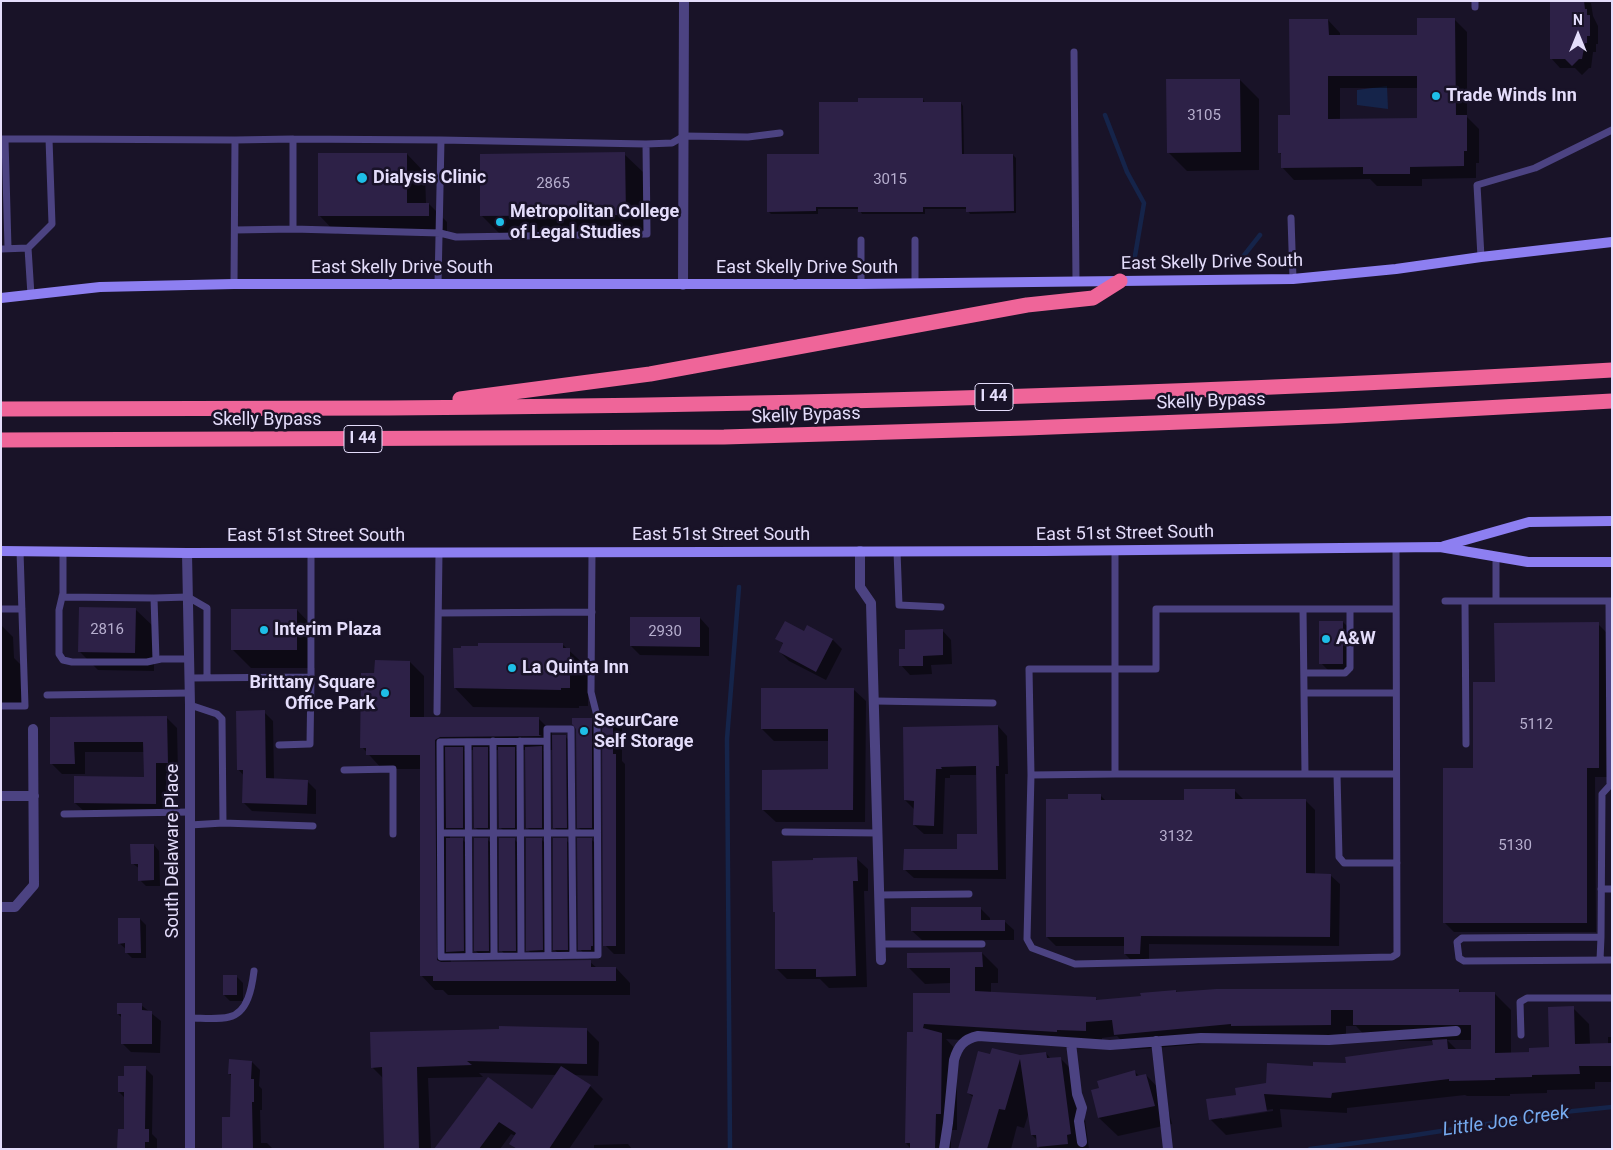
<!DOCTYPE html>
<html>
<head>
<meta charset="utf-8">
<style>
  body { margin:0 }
  #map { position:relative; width:1613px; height:1150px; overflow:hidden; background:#191328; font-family:Roboto,sans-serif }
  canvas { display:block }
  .frame { position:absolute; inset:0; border:2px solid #e4ddfb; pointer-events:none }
  .north { position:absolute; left:1553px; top:10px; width:50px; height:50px; -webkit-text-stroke:4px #191328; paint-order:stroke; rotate:0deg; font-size:14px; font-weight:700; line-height:20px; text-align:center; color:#e4ddfb }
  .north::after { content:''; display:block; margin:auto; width:18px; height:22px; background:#e4ddfb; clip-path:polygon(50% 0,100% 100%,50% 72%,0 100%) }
</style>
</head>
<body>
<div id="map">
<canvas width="1613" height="1150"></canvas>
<div class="frame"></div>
<div class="north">N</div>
</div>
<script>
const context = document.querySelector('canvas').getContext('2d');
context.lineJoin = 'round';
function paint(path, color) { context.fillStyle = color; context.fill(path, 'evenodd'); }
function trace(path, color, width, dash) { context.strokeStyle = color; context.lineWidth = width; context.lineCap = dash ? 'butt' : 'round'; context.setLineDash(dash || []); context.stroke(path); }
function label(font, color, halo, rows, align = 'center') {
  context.font = font + ' Roboto,sans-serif'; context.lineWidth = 5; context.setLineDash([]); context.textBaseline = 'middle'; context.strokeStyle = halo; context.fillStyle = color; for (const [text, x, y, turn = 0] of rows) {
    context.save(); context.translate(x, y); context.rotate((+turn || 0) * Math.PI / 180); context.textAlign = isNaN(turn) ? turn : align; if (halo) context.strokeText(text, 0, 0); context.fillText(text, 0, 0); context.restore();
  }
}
const water = new Path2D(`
  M1387,86L1388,109L1357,105V90Z`);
const shadow = new Path2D(`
  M1551,1L1591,3L1593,16L1598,26V44H1596V52H1593L1591,68H1589L1582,75L1575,68H1560L1551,58Z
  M1454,19L1467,32V117L1479,129V163H1476V178L1422,179V186H1377L1370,179L1294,180L1282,167V155L1279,152L1328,20L1340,33V36H1418ZM1340,88H1418V119L1340,120Z
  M1240,80L1259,99V170L1187,171L1168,152Z
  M923,99L925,103H961L963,106L964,155H1013L1016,158V213L970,214L967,209H925V214H862L859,209H818V214H771L769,212L821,155L859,104Z
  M407,154L425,173L426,204H429L447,222V234H337L319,215Z
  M624,154L643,172L644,233L500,234L481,215Z
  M135,609L154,627V671L98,670L79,651Z
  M297,610L315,629V668H251L233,650Z
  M700,618L709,628V656L640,655L631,646Z
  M1343,622L1352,631V672H1330L1321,663Z
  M1598,624L1607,633L1608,777H1595L1596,932H1454L1445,923L1474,769L1496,683Z
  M1,625L13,637L14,658L22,666V708H1Z
  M808,627L833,640L842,649L826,680L789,661L780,652L784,645L777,638L804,632Z
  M942,630L951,640L952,664L931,665L932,674L910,675L901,665L906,650Z
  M562,644L588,668V706H579V708L473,707L455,688Z
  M410,662L424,676V718H538L552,732V736H565L574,746L575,836H563L554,827V750H543L550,757L551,836H536L527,827V750H516L523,757L524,836H509L500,827V750H489L496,757L497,836H484L475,827V750H464L471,758L472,836L450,830V840H463L472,849V960H457L450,954L451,963L590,962L597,968H616L630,983V995H448L443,990H435L421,975V769H382L362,747L376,674Z
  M853,689L866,701L865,822H776L763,810L830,770V741H774L762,729Z
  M264,712L273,721L274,780L307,781L316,790V814L252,811L243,802L244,776L238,769Z
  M167,718L177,728L178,773H166V814L86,813L75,803L145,778V752H85V774H62L52,764L51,719Z
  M612,718L622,727V761L625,764V954H614L605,945Z
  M591,719L600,728V836H587L578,827Z
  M998,726L1007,736L1008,774H1005L1006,879L914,878L904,869L958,851L978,835L977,775H950V778H945L943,834H924L914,825V809L905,800V728Z
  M1234,790L1244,800L1306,801L1315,810V875H1330L1340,884L1339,946L1149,944V963H1134L1125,954V946H1056L1047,937L1070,800L1100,795L1106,801H1185Z
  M488,840L497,849V960H485L476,951Z
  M515,840L524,849V959L510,960L501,950Z
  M542,840L551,849V959H537L528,950Z
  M566,840L575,849L576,959H564L555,950Z
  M592,840L601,849L600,959H589L580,949Z
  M154,845L159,851L160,886H146L140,880V869L132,863Z
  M856,858L868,869V891H864L867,987L829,988L820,979H787L776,968V913L774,911Z
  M981,909L990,918V921H1004L1014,930V940H922L912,931Z
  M140,919L146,925V958H132L126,952V949L119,943Z
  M982,953L998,969V983H991V993L1095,998L1098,1001L1142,997L1176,991L1178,993L1459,990L1462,994H1495L1511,1010V1054L1530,1053L1551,1048L1573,1008L1589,1024L1590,1044H1608V1037H1612V1082H1595V1089L1547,1090V1093L1510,1094V1096H1467L1465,1095L1347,1108V1113L1280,1109L1282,1127L1226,1135L1210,1119L1238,1096L1314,1067L1348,1065L1434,1046V1041H1370L1356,1026H1346V1041L1247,1040L1131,1050L1117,1036L1102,1038V1047H1072L946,1039L957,1051V1130H951V1149H911L906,1143L914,1033L951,994V983L925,984L909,968ZM1447,1040H1472V1050H1457ZM1273,1109V1111L1222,1119V1116Z
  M237,977L243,983V1001H230L224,995Z
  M141,1005L161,1021L160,1053L131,1052L122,1043V1018L118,1014Z
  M587,1030L599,1042L598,1076L573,1075L590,1086L603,1099L569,1149H516L511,1144L516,1136L511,1134L500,1149H437L488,1078L533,1111L557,1075L479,1073L483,1077L428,1078L431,1149H385L383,1078L372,1067Z
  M1046,1053L1051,1059L1060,1058L1079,1077L1089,1149H1040L1038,1146L1037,1140L1032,1135L1029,1112L1024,1128L1017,1126L1011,1149H959L974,1098L968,1093L991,1056L1020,1057Z
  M252,1062L260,1070L259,1086L262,1089V1110H260L261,1143H267L273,1149H225L231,1118L232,1076L229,1074Z
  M145,1068L153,1076L152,1134L157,1139V1149H119L125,1130V1098L119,1092L125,1077Z
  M1134,1071L1140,1077L1146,1075L1164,1094L1172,1124L1118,1136L1099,1118L1100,1089Z
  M628,1144L632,1149H594V1145Z`);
const stream = new Path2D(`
  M1105,115L1127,172L1144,203L1135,256
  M1238,263L1260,235
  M730,1149L727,739L739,587
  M1310,1149L1409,1136L1564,1112L1612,1107`);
const building = new Path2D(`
  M1550,1H1584L1585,9H1587V15H1590V36H1587V43H1585L1582,59H1579L1572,66L1565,59H1550Z
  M1417,18H1455L1456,115H1467V151H1464V166L1410,167V174H1363V167L1281,168V153H1278V115H1290L1289,19H1328L1329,35H1417ZM1328,76H1417V118L1328,119Z
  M1166,79H1240L1241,152L1167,153Z
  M858,98H923V102H961L962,154H1013L1014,211L966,212V207H923V212H858V207H816V211L767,212V154H819V102H858Z
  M625,152L626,215L480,216V154Z
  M318,153H407V203H429V216H318Z
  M79,607L136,608L135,653L78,652Z
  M231,609H297V650H231Z
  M630,617H700V647L630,646Z
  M785,621L804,631L807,625L833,639L816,672L779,652L783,643L775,639Z
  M1319,621H1343V664H1319Z
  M1599,622V768H1587V923H1443V768H1473V682H1495L1494,623Z
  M943,629V655L923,656V666H899V649H905V630Z
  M478,643H563V648H570V688H561V690L454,688L453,648H461V646H478Z
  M375,660L410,661V717H539V735L542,736L440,737L435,740L437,960L441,962L591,960V967H616V981H433V976H420V755H366V748H360L361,673H374Z
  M761,688H854L853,810H762V770L828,769V729H761Z
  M265,710L266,778L308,780L307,805L242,803L243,770H237L236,711Z
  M167,716L168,763H156V804L74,803V776L144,777L143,742H74L75,764H50V717Z
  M602,717H613V754H616V946H603Z
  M572,718H592V828H577L576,729L572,724Z
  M998,725L999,766H996L998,870H903L904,849H957V834H977L976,766L941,767L942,769H936L934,826L913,825L914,801L904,800L903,727Z
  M552,735H566L567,828H553Z
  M542,746V828H526L525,747Z
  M445,747H463V828H446Z
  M473,747H488V828H474Z
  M498,747H515V828H499Z
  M1184,789H1235V799H1306V873L1331,874L1330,937L1141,936L1140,954H1124V937H1046V799H1068V794H1101V800H1184Z
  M446,838H463L464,951L446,952Z
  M474,838H488L489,951H474Z
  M499,838H515L516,951H499Z
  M526,838H542L543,950L526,951Z
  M553,838H567L568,950H553Z
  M577,838H592L593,946H591V950H578Z
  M130,844H154V880L138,881V864H131Z
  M857,857L858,881H853L856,976L816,977V969H775V912H773L772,861L813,860V858Z
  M911,907H981V920H1005V931H911Z
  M118,918H140L141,953H125V943L118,944Z
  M982,952L983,967H975V991L1096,997V1000L1141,996L1140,993L1176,990V992L1216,989H1459V992H1495V1053L1529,1052V1048L1549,1047L1548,1007L1574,1006L1575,1044L1612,1043V1066H1579L1580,1074L1532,1075V1077L1495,1078V1080L1449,1081V1079L1332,1093L1331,1098L1264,1094L1267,1111L1209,1120L1206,1099L1236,1095L1235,1088L1266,1083L1267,1063L1313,1066V1062L1346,1063L1345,1057L1433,1045L1432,1040L1447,1039L1448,1049H1471V1025H1353V1010H1331V1025L1231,1026V1024L1114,1035L1112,1020L1086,1022V1031L1057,1030V1032L924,1024L923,1028L942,1033L941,1114H936L935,1149H910V1143H905L907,1032H913V993H950V968H907V953Z
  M223,975H237V995H223Z
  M117,1003H142V1010L152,1011V1044H121V1014H117Z
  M499,1026L587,1028V1064L467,1061L472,1065L417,1067L419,1149H384L382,1067L371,1068L370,1032L499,1029Z
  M992,1048L1020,1055L1046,1052L1047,1058L1061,1057L1071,1134L1067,1135L1068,1144L1037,1147L1036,1135H1031L1020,1059L1005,1110L999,1109L987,1149H958L973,1095L967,1093L978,1051L990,1054Z
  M229,1059L252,1061L251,1079H254V1102H252L253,1149L222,1148V1117H230L231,1074H228Z
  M124,1066H146L145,1129H149V1142H145V1149H117L118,1129H124V1092H118V1076H124Z
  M561,1066L591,1085L549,1149H517L509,1144L516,1133L499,1122L479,1149H434L488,1077L532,1109Z
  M1135,1070L1136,1076L1146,1074L1155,1106L1098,1118L1091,1090L1099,1088L1097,1081Z`);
const service = new Path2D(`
  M1475,1V7
  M1074,52L1076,281
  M1,139H49L52,224L28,248L1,249
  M5,139L8,248
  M49,139L235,140
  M441,140L646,144
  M1291,218L1293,279
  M293,229V139L441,140L438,284
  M235,230L293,229L440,233L456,237L647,234L646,144L672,143L684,136L748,137L780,133
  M915,240V284
  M28,248L31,295
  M1481,257L1477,185L1535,168L1612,130
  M234,284L235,140L293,139
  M861,284V240
  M1115,550V774L1031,775L1027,939L1032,948L1075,964L1392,957L1397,954L1396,548
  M897,551L899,605L941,607
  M63,552V593L59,610V654L63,660L72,662H147L161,659H189
  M62,597L154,598
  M1445,601H1612
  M1465,601L1466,744
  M1496,601V557
  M1609,601L1610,783
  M1,609H22
  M1303,609L1305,774
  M439,613L592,612
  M156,660L154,598L188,597L207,608V678
  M1304,673H1345L1350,668V609
  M311,677V553
  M190,678L311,677L310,744L279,745
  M1304,693H1396
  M47,695L190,693
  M875,701L993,703
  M190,705L217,714L222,719L223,823
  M1,706H25L20,551
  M437,712L439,552
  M493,741L494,956
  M520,741L521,956
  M547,741L440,742L441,957L598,955L597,716L591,692L592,552
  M468,742L469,956
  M344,770L393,769V834
  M1115,774H1396
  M1337,774L1339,857L1344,863H1397
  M1031,775L1029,669H1156V609H1396
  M64,814L190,812
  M190,825L223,823L313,826
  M785,832L878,833
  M441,833H597
  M1601,889H1612
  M879,895L969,894
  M1601,937L1602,794L1612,783
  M880,944H982
  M548,955L547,729H571L573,955
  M1600,960L1601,937L1462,938L1457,942L1459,958L1464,961L1612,960
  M190,1018C202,1018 217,1020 229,1017C248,1013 252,987 254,971
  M1521,1035L1520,1002L1527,998H1612`);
const minor = new Path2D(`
  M683,285L684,1
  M860,551V587L871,603L881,960
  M187,553L190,705V1149
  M1,796H34
  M1,907H15L34,885L33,729
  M1156,1041L1168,1149
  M1071,1043L1077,1094L1082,1108L1079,1121L1082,1142
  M944,1149L948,1123L954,1060C958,1046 964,1039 978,1036L1110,1045L1201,1038L1329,1040L1456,1031`);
const secondary = new Path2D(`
  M1,298L100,287L234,284H861L1293,279L1396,269L1481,257L1612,242
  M1444,546L1529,522L1612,521
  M1,551L187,553L714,552L1045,551L1440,547L1528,562H1612`);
const motorway = new Path2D(`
  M460,399L650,374L1027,305L1093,298L1120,281
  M1,409C131,408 260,409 390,408C797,405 1205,394 1612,370
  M1,440L724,437L1026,428L1337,416L1612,401`);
const markers = [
  [1436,96,5,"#1ebee7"],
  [362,178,6,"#1ebee7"],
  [500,222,5,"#1ebee7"],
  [264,630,5,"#1ebee7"],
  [1326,639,5,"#1ebee7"],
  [512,668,5,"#1ebee7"],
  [385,693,5,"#1ebee7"],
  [584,731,5,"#1ebee7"]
];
const numberNames = [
  ["3105",1204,116],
  ["3015",890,180],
  ["2865",553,184],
  ["2816",107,630],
  ["2930",665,632],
  ["5112",1536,725],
  ["3132",1176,837],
  ["5130",1515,846]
];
const shields = [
  [994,397,38],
  [363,439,38]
];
const shieldNames = [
  ["I 44",994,397],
  ["I 44",363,439]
];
const poiNames = [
  ["Trade Winds Inn",1446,96],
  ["Dialysis Clinic",373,178],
  ["Metropolitan College",510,212],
  ["of Legal Studies",510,233],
  ["Interim Plaza",274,630],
  ["A&W",1336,639],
  ["La Quinta Inn",522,668],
  ["Brittany Square",375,683,"right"],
  ["Office Park",375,704,"right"],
  ["SecurCare",594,721],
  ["Self Storage",594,742]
];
const streetNames = [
  ["East Skelly Drive South",1212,263,-1],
  ["East Skelly Drive South",402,268],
  ["East Skelly Drive South",807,268],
  ["Skelly Bypass",1211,402,-2],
  ["Skelly Bypass",806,416,-2],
  ["Skelly Bypass",267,420],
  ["East 51st Street South",1125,534,-1],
  ["East 51st Street South",721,535],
  ["East 51st Street South",316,536],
  ["South Delaware Place",173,851,-90]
];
const waterNames = [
  ["Little Joe Creek",1506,1122,-8]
];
paint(water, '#15244a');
paint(shadow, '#0007');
trace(stream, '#15244a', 4.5);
paint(building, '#2d2147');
trace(service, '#4c4382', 7);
trace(minor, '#4c4382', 10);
trace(secondary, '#8d7ff1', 10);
trace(motorway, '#ef6599', 15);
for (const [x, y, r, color] of markers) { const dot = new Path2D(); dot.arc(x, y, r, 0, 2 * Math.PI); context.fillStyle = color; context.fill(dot); trace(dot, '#191328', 2); }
label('15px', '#b6aece', null, numberNames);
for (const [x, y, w] of shields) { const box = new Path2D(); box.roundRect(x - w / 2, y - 13.5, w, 27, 4); context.fillStyle = '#191328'; context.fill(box); trace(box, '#e4ddfb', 1); }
label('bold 16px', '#e4ddfb', null, shieldNames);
label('bold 18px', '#e4ddfb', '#191328', poiNames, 'left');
label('18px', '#e4ddfb', '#191328', streetNames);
label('italic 19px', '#76abf0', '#191328', waterNames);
</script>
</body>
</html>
